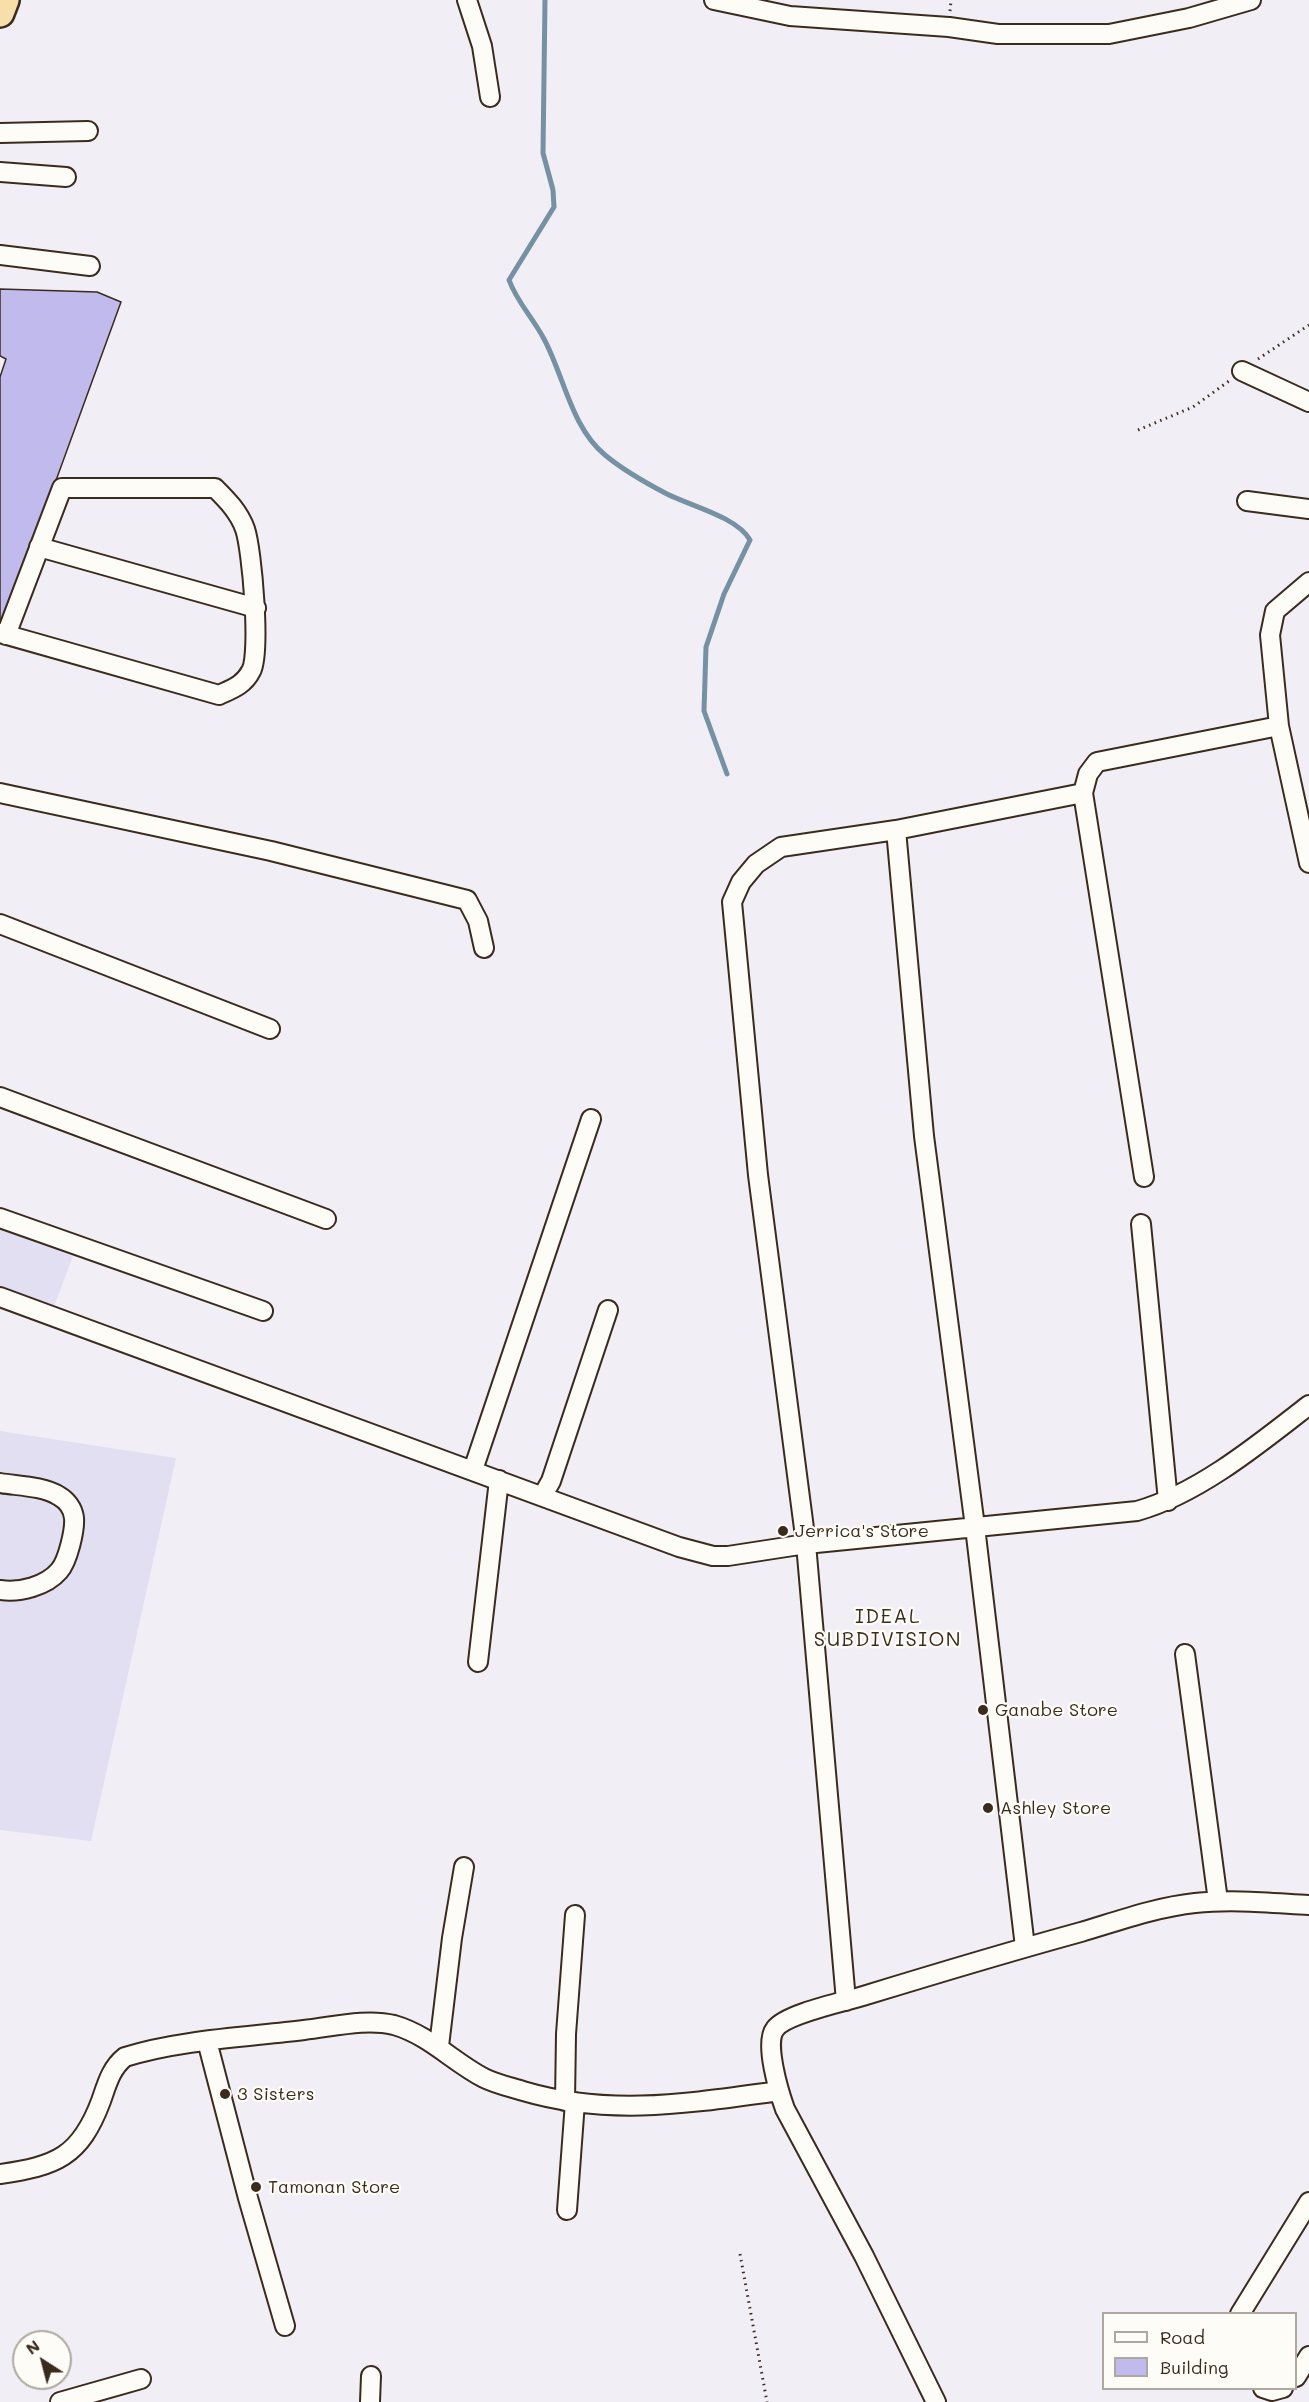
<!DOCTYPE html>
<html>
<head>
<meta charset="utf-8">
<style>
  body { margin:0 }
  #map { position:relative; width:1309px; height:2402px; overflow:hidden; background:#f1eff5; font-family:Mali,sans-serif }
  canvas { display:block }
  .legend { position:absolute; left:1102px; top:2312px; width:195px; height:78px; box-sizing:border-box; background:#fdfcf7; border:2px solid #afa8a0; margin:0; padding:8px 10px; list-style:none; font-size:18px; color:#3b2a1e }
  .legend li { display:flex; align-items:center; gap:12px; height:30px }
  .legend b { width:30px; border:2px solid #afa8a0 }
  .north { position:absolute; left:12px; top:2330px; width:60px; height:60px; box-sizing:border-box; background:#fdfcf7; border:2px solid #afa8a0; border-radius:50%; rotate:324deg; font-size:16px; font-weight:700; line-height:24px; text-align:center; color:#3b2a1e }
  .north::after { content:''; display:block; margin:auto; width:21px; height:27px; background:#3b2a1e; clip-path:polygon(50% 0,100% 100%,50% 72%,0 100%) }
</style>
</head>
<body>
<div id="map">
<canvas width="1309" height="2402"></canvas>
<ul class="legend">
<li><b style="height:8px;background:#fdfcf7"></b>Road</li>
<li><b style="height:16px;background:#c1baec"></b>Building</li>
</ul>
<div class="north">N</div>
</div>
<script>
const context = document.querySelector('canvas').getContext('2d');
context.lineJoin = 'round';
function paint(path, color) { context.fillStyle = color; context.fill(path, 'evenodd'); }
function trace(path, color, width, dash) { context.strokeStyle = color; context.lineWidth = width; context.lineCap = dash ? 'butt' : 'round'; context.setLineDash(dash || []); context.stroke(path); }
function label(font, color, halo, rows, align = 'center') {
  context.font = font + ' Mali,sans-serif'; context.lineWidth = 4.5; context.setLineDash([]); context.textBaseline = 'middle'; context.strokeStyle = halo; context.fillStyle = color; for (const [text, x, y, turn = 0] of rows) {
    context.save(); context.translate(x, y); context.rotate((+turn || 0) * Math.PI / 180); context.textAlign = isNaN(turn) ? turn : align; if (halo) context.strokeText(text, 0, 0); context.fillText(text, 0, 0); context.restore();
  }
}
const built = new Path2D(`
  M0,1229L73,1256L53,1309L0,1289Z
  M0,1431L176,1458L91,1841L0,1830Z`);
const stream = new Path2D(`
  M545,0L543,153L553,190L554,207L509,280C517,302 533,318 544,339C564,376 571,427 605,455C623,470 646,483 667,494C691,506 737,517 750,540L724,594L706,647L704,711L727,774`);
const building = new Path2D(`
  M0,289L97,292L121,302L4,623H0V377L6,359L0,356Z`);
const path = new Path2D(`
  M950,11L951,0
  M1258,359L1309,325
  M1138,430L1193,407L1229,381
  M740,2254L767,2402`);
const minor = new Path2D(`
  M467,0L482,46L490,97
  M714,0L790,16L949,27L998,34H1109L1189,18L1251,0
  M0,133L88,131
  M0,172L66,177
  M0,255L90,266
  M1242,371L1309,402
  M1247,501L1309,509
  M39,547L256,608
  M1309,582L1275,611L1270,635L1279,726L1309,863
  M0,633L219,695C232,689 244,685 251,671C261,654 252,549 245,529C239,512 227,500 215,488H62L6,635
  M0,793L271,851L467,900L478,921L484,948
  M896,830L924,1136L975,1527L1025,1947
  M0,924L270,1029
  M0,1097L326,1219
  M1144,1177L1083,793L1088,774L1097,762L1279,726
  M0,1218L263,1311
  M1141,1224L1168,1501
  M0,1297L679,1547L713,1556H728L806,1544L1137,1511C1198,1494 1259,1444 1309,1405
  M473,1470L591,1119
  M0,1483C18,1486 43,1486 59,1496C66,1500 73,1508 74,1518C75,1530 68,1561 59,1571C46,1586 20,1593 0,1590
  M543,1495L551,1481L608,1310
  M1185,1654L1218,1901
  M478,1662L499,1480
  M846,2001L806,1544L758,1175L732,902L741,882L756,864L781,847L896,830L1083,793
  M207,2041L248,2198L285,2326
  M439,2046L452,1938L464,1867
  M565,2101L566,2034L575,1915
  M0,2174C56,2166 80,2157 101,2101C107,2084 111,2068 125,2057C179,2040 247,2037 304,2030C332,2027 366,2018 394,2025C429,2035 453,2062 484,2078C496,2084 510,2087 523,2091C611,2117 690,2103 779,2091
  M567,2210L575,2102
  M1240,2314L1309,2202
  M1296,2377L1309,2356
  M1263,2388L1272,2391L1283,2388
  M60,2402L141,2379
  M370,2402L371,2376
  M936,2402L864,2256L785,2109C779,2092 764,2043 775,2029C785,2014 843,2002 863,1996C935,1974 1008,1952 1081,1932C1118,1921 1157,1907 1195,1903C1233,1899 1272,1903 1309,1905`);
const highway = new Path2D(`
  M0,13L5,0`);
const markers = [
  [783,1531,6,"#3b2a1e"],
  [983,1710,6,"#3b2a1e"],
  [988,1808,6,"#3b2a1e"],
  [225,2094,6,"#3b2a1e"],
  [256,2187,6,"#3b2a1e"]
];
const poiNames = [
  ["Jerrica's Store",795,1531],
  ["Ganabe Store",995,1710],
  ["Ashley Store",1000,1808],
  ["3 Sisters",237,2094],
  ["Tamonan Store",268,2187]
];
const neighbourhoodNames = [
  ["IDEAL",888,1617],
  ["SUBDIVISION",888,1640]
];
paint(built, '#e3dff2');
trace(stream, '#7591a3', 5);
paint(building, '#c1baec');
trace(building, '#3b2a1e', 1.5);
trace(minor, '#3b2a1e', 22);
trace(highway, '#3b2a1e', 32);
trace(path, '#3b2a1e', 3, [1.5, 4.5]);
trace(minor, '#fdfcf7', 18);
trace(highway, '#f8deab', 27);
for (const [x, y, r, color] of markers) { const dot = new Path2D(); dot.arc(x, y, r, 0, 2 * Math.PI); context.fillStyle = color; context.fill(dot); trace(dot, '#fdfcf7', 2); }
label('18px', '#3b2a1e', '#fdfcf7', poiNames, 'left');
context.letterSpacing = '1.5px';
label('20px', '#3b2a1e', '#fdfcf7', neighbourhoodNames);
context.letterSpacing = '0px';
</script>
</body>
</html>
